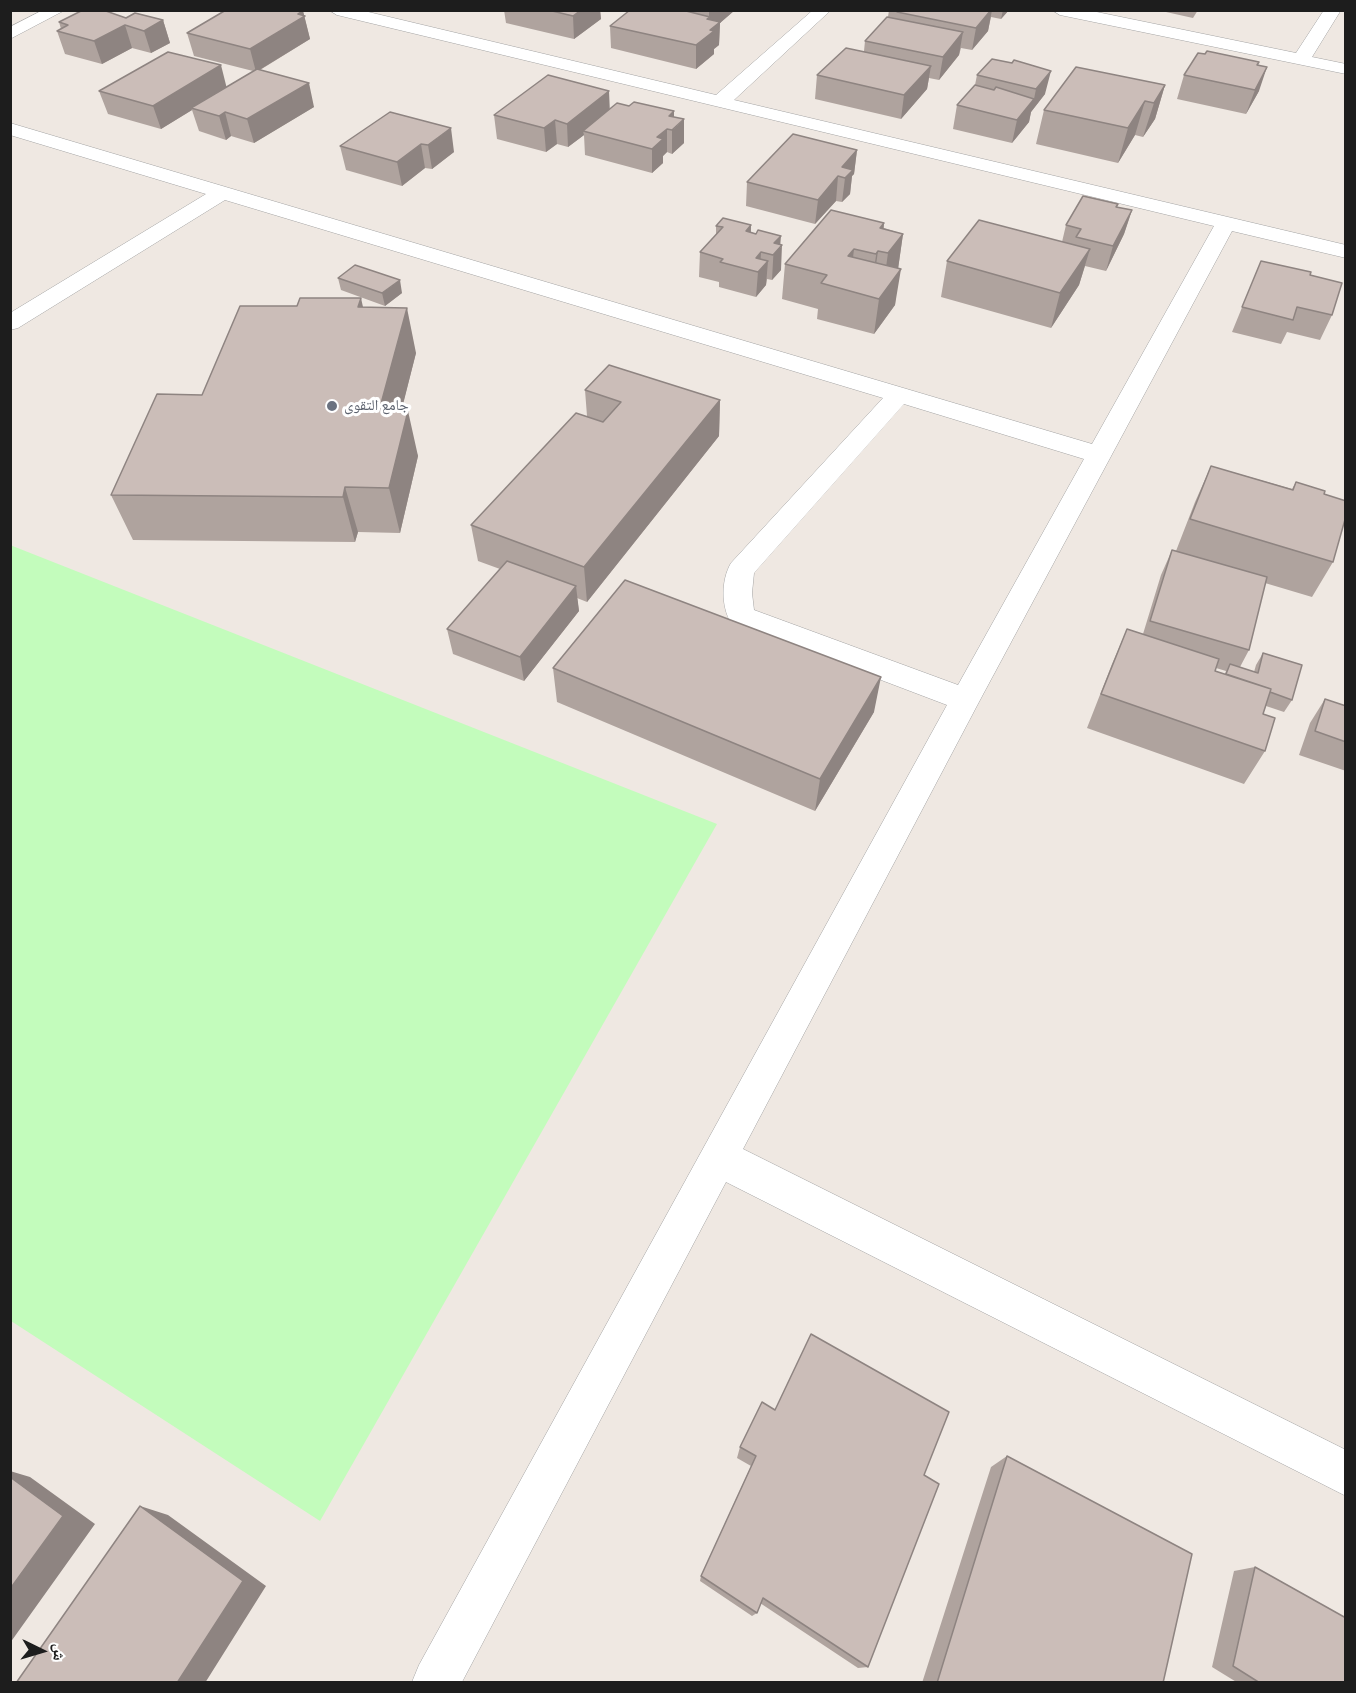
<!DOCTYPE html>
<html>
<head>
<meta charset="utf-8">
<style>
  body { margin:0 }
  #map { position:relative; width:1356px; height:1693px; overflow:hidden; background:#efe8e2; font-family:"Titillium Web","Noto Naskh Arabic",sans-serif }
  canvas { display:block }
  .frame { position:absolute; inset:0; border:12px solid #1d1d1d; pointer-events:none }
  .north { position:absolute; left:12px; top:1621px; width:60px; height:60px; -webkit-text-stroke:4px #fff; paint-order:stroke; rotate:95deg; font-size:16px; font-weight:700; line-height:24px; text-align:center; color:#1d1d1d }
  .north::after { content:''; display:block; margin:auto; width:21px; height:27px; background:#1d1d1d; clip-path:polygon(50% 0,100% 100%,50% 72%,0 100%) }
</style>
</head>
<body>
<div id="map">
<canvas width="1356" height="1693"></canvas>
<div class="frame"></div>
<div class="north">ش</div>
</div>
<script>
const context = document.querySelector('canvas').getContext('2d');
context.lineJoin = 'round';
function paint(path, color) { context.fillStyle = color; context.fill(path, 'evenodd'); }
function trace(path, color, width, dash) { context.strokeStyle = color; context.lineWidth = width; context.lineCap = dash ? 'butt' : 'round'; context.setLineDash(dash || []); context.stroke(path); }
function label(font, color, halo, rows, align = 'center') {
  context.font = font + ' "Titillium Web","Noto Naskh Arabic",sans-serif'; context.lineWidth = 6; context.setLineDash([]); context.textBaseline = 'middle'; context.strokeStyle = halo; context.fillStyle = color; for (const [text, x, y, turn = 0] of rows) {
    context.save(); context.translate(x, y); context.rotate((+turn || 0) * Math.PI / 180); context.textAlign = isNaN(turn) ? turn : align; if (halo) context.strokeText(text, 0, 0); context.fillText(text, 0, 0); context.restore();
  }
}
const park = new Path2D(`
  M10,545L717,824L320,1521L11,1321Z`);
const street = new Path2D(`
  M43,10H65L10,39V27Z
  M329,10H360L716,95L813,10H831L734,100L1346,245V258L1232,231L980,700L743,1149L1346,1450V1496L726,1182L462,1682H412L419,1665L947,705L731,623C721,606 721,580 731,563L883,398L225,200L18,328L10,330V313L206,194L10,135V123L1092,444L1214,226L337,15ZM904,404L1084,459L958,685L754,610L752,593L754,573Z
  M1052,10H1087L1296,53L1324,10H1341L1312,57L1346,64V74L1060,15Z`);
const wall = new Path2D(`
  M504,10H600L601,19L574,39L506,23Z
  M630,10H735L720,23L719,45L714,49V54L696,69L611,48L610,26Z
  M889,10H1009L1001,19L991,17L988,31L972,50L961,48L959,55L939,80L929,78L927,89L901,119L815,99L817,75L864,51L865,41L888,17Z
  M1157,10H1198L1193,18Z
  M303,11L310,39L260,70L314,107L254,143L231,136L226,140L199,131L192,110L161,129L108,114L99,91L227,87L253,71L194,56L187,33Z
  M126,18L163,20L170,43L151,53L132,48L102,64L65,54L57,31L61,29L59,22Z
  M992,59L1045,94L1031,112L1029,122L1012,143L953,129L957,105L975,85L977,75Z
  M1258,65L1259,91L1246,114L1177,99L1184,75Z
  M1165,85L1155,119L1143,137L1135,135L1118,163L1036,144L1044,110Z
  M609,91V109L629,106L674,111V117L684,143L672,154L667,152L663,156V163L652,173L585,155L584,135L568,147L557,144L546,152L497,139L494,115Z
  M390,112L454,152L432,169L425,168L402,186L346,170L340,146Z
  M857,150L854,174L852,176L850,194L842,202L836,201L815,224L746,206L747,182Z
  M1118,204L1117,207L1132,210L1124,234L1106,271L1085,266L1079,285L1051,328L941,297L947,261L1062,242L1066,225Z
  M884,223V228L903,234L898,269L895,305L874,334L817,319L818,309L782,299L785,264Z
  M751,225V232L780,245L781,270L772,280L767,279L766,285L756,297L719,287V282L699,277L700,252L716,235V226Z
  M1261,261L1310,275L1332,315L1320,340L1287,332L1281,344L1232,332Z
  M338,278L402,293L385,306L341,290Z
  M363,307L416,353L401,411L418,456L400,533L358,532L355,542L133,540L111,495L202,395Z
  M585,390L720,400L719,436L587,602L577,598L579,611L524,681L453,654L447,629L500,569L478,561L471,525L587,416Z
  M1211,466L1292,489L1296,482L1324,494L1333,562L1312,597L1265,583L1249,650L1240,667L1254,672L1256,665L1263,653L1292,700L1284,712L1266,706L1263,714L1265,751L1244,784L1087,728L1112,664L1127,629L1143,634L1161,575L1172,550L1176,551L1195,502ZM1216,668L1226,671L1225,674L1215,671Z
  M553,668L874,712L815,811L557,702Z
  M1325,699L1346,706V771L1299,755L1310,723Z
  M775,1410L924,1475L868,1667L858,1668L760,1603L757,1613L752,1616L700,1581L701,1576L751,1466L737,1458L740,1447Z
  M1007,1456L1163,1683H922L991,1467Z
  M1255,1567L1346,1683H1238L1212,1667L1234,1571Z`);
const shadedWall = new Path2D(`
  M581,10H600L601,19L574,39L573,16Z
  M709,10H735L720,23L719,45L714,49V54L696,69V45L707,19L709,17Z
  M991,10H992L988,31L972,50L976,28Z
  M1003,10H1009L1001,19Z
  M303,11L310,39L256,72L250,49Z
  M163,20L170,43L151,53L144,31Z
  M125,25L132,48L102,64L94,41Z
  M963,32L959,55L939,80L943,57Z
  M221,65L227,89L191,108L192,110L161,129L153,106Z
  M931,66L927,89L901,119L904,95Z
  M1267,67L1259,91L1246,114L1255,90Z
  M1051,71L1045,94L1031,112L1029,122L1012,143L1017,120L1034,99L1036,89Z
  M309,83L314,107L254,143L247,119Z
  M1165,85L1155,119L1143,137L1154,103Z
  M609,91L610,114L583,131L584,135L568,147L567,124Z
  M1145,101L1135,135L1118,163L1128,128Z
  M674,111V129L684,119V143L672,154V130L669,116Z
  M225,112L231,136L226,140L219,116Z
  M555,120L557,144L546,152L544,128Z
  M451,128L454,152L432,169L428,145Z
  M667,129V152L663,156V163L652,173V149L657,137Z
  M421,144L425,168L402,186L397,162Z
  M857,150L854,174L852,176L850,194L842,202L845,178L842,167Z
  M838,176L836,201L815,224L818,200Z
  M1132,210L1124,234L1106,271L1113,246Z
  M884,223L880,251H878L873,286L871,290L880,228Z
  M751,225L750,250L746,231Z
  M903,234L898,269L883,289L888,253Z
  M781,236L780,248L782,245L781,270L772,280L774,243Z
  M854,249L850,284L848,256Z
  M1090,249L1079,285L1051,328L1060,293Z
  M761,252L760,270L768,261L766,285L756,297L758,272L756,258Z
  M901,269L895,305L874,334L879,299Z
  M400,280L402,293L385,306L382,293Z
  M361,298L371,343L358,307Z
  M407,308L416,353L390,456L379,411Z
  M720,400L719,436L587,602L584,567Z
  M408,411L418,456L400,533L389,488Z
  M345,487L358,532L355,542L343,497Z
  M576,586L579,611L524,681L520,657Z
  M881,677L874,712L815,811L820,779Z
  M10,1471L30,1477L95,1524L10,1643Z
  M140,1506L168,1515L266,1586L205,1683H177Z`);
const building = new Path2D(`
  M83,10H103L126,18L135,13L163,20L144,31L125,25L94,41L57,31L68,25L59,22Z
  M226,10H302L303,11L298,14L305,16L250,49L187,33Z
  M548,10H581L573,16Z
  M630,10H682L710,17L707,19L720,22L710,30L714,31L696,45L610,26Z
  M898,10H991L976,28L897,12Z
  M887,17L963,32L943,57L865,41Z
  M846,48L931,66L904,95L817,75Z
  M1207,51L1259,62L1257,65L1267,67L1255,90L1184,75L1198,53L1205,54Z
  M168,52L221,65L153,106L99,91Z
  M992,59L1012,63L1014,60L1051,71L1036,89L977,75Z
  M1076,67L1165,85L1154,103L1145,101L1128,128L1044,110Z
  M257,69L309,83L247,119L225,112L219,116L191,108Z
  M548,75L609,91L567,124L555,120L544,128L494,115Z
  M975,85L994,90L996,87L1034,99L1017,120L957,105Z
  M634,102L674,111L669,116L684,119L672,130L667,129L657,137L663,139L652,149L583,131L617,103L629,106Z
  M390,112L451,128L428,145L421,144L397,162L340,146Z
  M793,134L857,150L842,167L853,170L845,178L838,176L818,200L747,182Z
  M1083,196L1118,204L1116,207L1132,210L1113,246L1076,237L1081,229L1066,225Z
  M831,210L884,223L880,228L903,234L888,253L878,251L876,254L854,249L848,256L901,269L879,299L821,283L827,275L785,264Z
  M723,218L751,225L746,231L756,234L758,230L781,236L774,243L782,245L773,255L761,252L756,258L768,261L758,272L720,262L723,259L700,252L723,227L716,226Z
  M979,220L1090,249L1060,293L947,261Z
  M1261,261L1311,272L1310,275L1342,283L1332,315L1297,307L1293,320L1242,307Z
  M355,265L400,280L382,293L338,278Z
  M300,298H361L358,307L407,308L379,411H408L389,488L345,487L343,497L111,495L157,394L202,395L240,306H297Z
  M609,365L720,400L584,567L471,525L576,413L603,422L621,402L585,390Z
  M1211,466L1293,490L1296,482L1325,491L1324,494L1346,501V516L1333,562L1190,519Z
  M1172,550L1267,577L1249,650L1150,621Z
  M507,561L576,586L520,657L447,629Z
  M625,580L881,677L820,779L553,668Z
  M1127,629L1219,659L1215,671L1271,689L1263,714L1275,718L1265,751L1101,694Z
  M1263,653L1302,665L1292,700L1270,692L1271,689L1226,674L1230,664L1258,673Z
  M1325,699L1346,706V742L1315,731Z
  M811,1334L949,1412L924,1475L939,1484L868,1667L763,1598L757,1613L701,1576L756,1456L740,1447L762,1402L775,1410Z
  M1007,1456L1192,1554L1163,1683H937Z
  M10,1477L63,1516L10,1589Z
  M140,1506L243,1581L177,1683H16Z
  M1255,1567L1346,1618V1683H1260L1233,1666Z`);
const markers = [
  [332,406,6,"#6b7280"]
];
const farWorshipnames = [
  ["جامع التقوى",344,406]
];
paint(park, '#c3fcbc');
trace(street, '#a4a4a4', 1);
paint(street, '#fff');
paint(wall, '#afa39e');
paint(shadedWall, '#8e8481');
paint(building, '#cbbdb8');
trace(building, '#8e8481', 1.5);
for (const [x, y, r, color] of markers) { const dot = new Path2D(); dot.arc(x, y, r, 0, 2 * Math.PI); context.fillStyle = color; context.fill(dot); trace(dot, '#fff', 2); }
label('15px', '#5b616d', '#fff', farWorshipnames, 'left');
</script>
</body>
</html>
